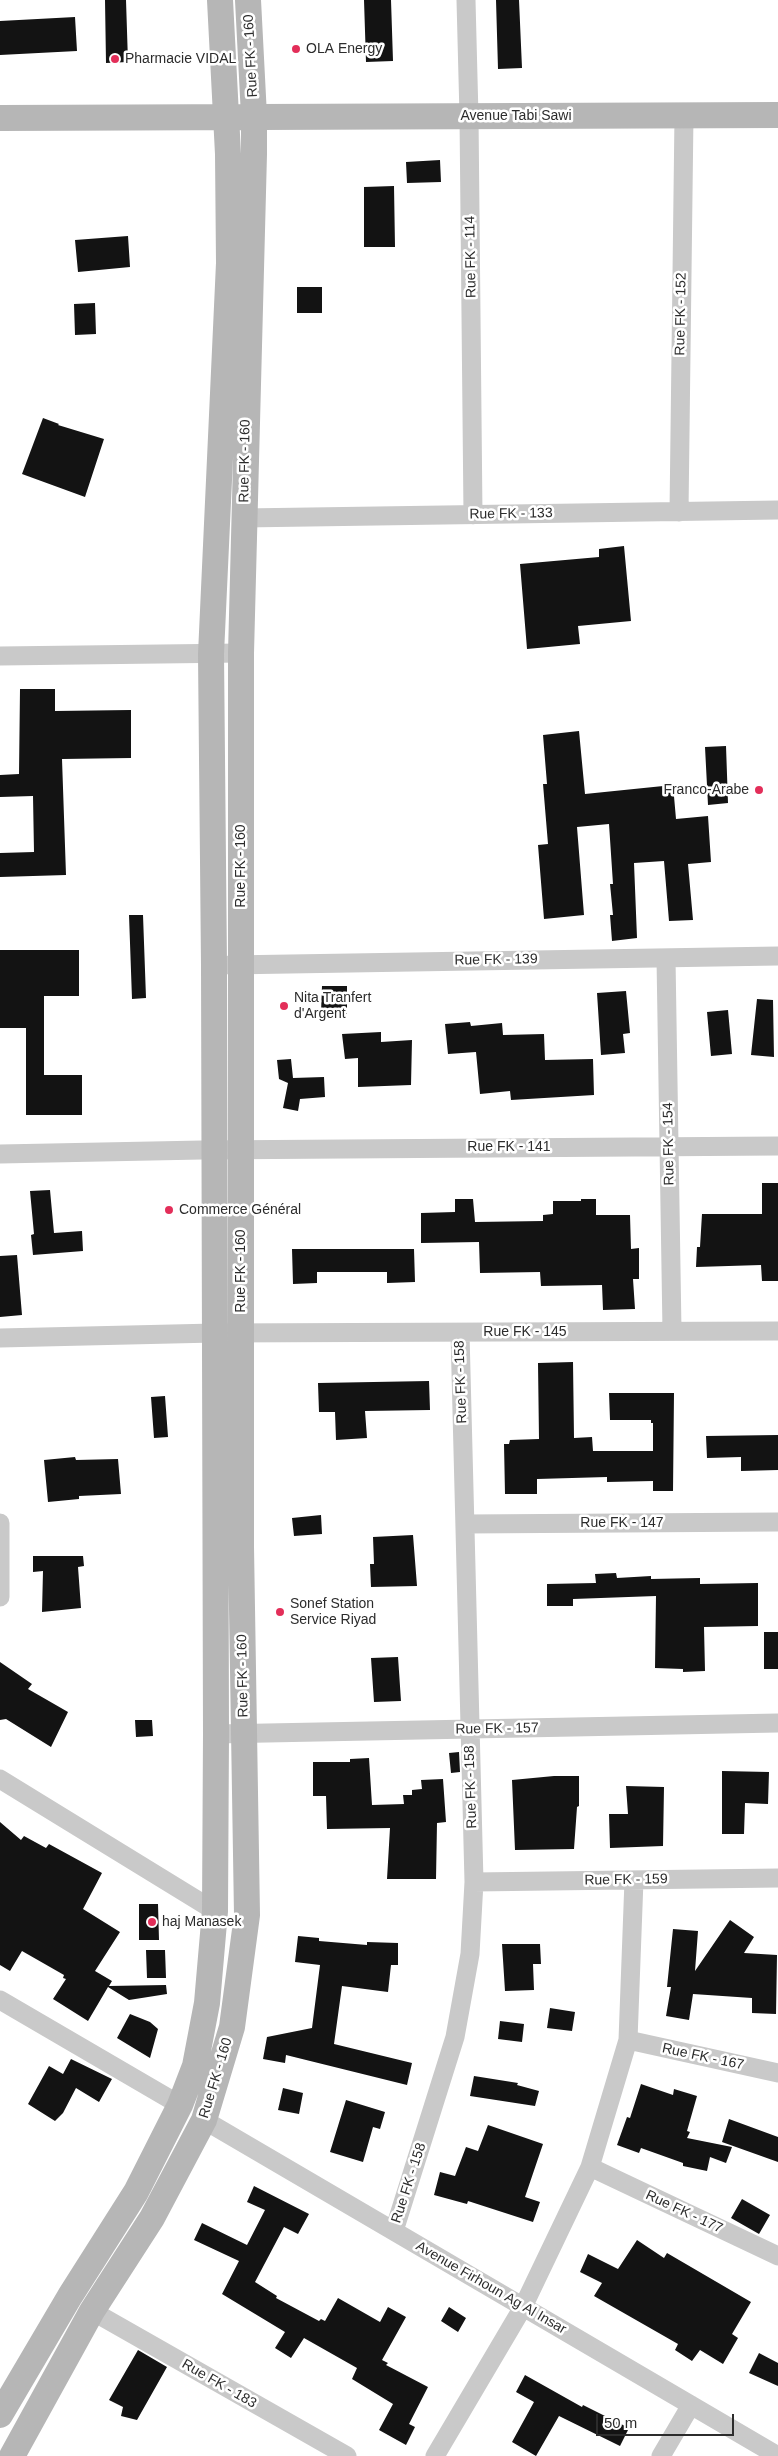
<!DOCTYPE html>
<html>
<head>
<meta charset="utf-8">
<style>
  body { margin:0 }
  #map { position:relative; width:778px; height:2456px; overflow:hidden; background:#fff; font-family:Helvetica,sans-serif }
  canvas { display:block }
  .scale { position:absolute; left:596px; top:2414px; width:138px; height:22px; box-sizing:border-box; border:2px solid #2c2c2c; border-top:0; padding-left:6px; font-size:15px; line-height:18px; white-space:nowrap; color:#2c2c2c; -webkit-text-stroke:4px #fff; paint-order:stroke }
</style>
</head>
<body>
<div id="map">
<canvas width="778" height="2456"></canvas>
<div class="scale">50 m</div>
</div>
<script>
const context = document.querySelector('canvas').getContext('2d');
context.lineJoin = 'round';
function paint(path, color) { context.fillStyle = color; context.fill(path, 'evenodd'); }
function trace(path, color, width, dash) { context.strokeStyle = color; context.lineWidth = width; context.lineCap = dash ? 'butt' : 'round'; context.setLineDash(dash || []); context.stroke(path); }
function label(font, color, halo, rows, align = 'center') {
  context.font = font + ' Helvetica,sans-serif'; context.lineWidth = 5; context.setLineDash([]); context.textBaseline = 'middle'; context.strokeStyle = halo; context.fillStyle = color; for (const [text, x, y, turn = 0] of rows) {
    context.save(); context.translate(x, y); context.rotate((+turn || 0) * Math.PI / 180); context.textAlign = isNaN(turn) ? turn : align; if (halo) context.strokeText(text, 0, 0); context.fillText(text, 0, 0); context.restore();
  }
}
const building = new Path2D(`
  M105,0H126L128,62L106,63Z
  M364,0H391L393,61L366,62Z
  M496,0H519L522,68L498,69Z
  M75,17L77,51L0,55V21Z
  M440,160L441,182L407,183L406,162Z
  M394,186L395,247H364V187Z
  M128,236L130,267L78,272L75,240Z
  M297,287H322V313H297Z
  M95,303L96,334L75,335L74,304Z
  M43,418L59,424L58,425L104,439L85,497L22,474Z
  M624,546L631,621L578,626L580,644L527,649L520,564L599,557V549Z
  M20,689H55V711L131,710V758L62,759L66,875L0,877V853L34,852L33,796L0,797V775L19,774Z
  M579,731L585,794L673,785L676,819L708,816L711,862L688,864L693,920L669,921L664,861L634,863L637,938L612,941L610,915H613L610,884H613L609,824L577,827L584,915L544,919L538,845L548,844L543,784H547L543,735Z
  M726,746L728,803L708,805L705,747Z
  M129,915H143L146,998L132,999Z
  M0,950H79V996H44V1075H82V1115H26V1028H0Z
  M322,986H347V1014L321,1013Z
  M626,991L630,1033L623,1034L625,1053L601,1055L597,993Z
  M757,999L773,1000L774,1057L751,1055Z
  M728,1010L732,1054L711,1056L707,1012Z
  M470,1022L471,1026L502,1023L503,1035L544,1034L545,1060L593,1059L594,1095L511,1100L510,1091L480,1094L476,1052L448,1054L445,1024Z
  M381,1032V1042L412,1040L411,1085L358,1087V1058L345,1059L342,1034Z
  M291,1059L293,1078L324,1077L325,1097L300,1099L298,1111L283,1108L288,1083L279,1079L277,1060Z
  M762,1183H778V1281H762L761,1265L696,1267L697,1247H700L702,1214H762Z
  M50,1190L54,1233L82,1231L83,1251L33,1255L31,1235L34,1234L30,1191Z
  M455,1199H473L475,1222L543,1221V1215L553,1214V1201H581V1199H596V1215H630L631,1249L639,1248V1279H633L635,1309L603,1310L602,1285L541,1286L540,1272L480,1273L479,1242L421,1243V1213L455,1212Z
  M292,1249H414L415,1282L387,1283V1272H317V1283L293,1284Z
  M17,1255L22,1315L0,1317V1256Z
  M573,1362L574,1438L592,1437L593,1451H653V1423H651V1420H610L609,1393H674L673,1491H653V1481L607,1482V1477L537,1479V1494H505L504,1444H509L510,1440L539,1439L538,1363Z
  M429,1381L430,1410L365,1411L367,1438L336,1440L335,1412H319L318,1383Z
  M165,1396L168,1437L154,1438L151,1397Z
  M778,1435V1470L741,1471V1457L707,1458L706,1436Z
  M75,1457L76,1460L118,1459L121,1494L79,1496V1499L48,1502L44,1460Z
  M321,1515L322,1534L294,1536L292,1518Z
  M413,1535L417,1586L371,1587L370,1564H374L373,1537Z
  M33,1556H83L84,1566L78,1567L81,1608L42,1612L43,1571L33,1572Z
  M616,1573L617,1578L651,1576V1579L700,1578V1584L758,1583V1626L704,1627L705,1671L683,1672V1669L655,1668L656,1596L573,1599V1606H547V1584L596,1583L595,1574Z
  M764,1632H778V1669H764Z
  M398,1657L401,1701L374,1702L371,1658Z
  M0,1662L32,1684L28,1689L68,1712L51,1747L6,1719L0,1720Z
  M135,1720H152L153,1736L136,1737Z
  M459,1752L460,1772L451,1773L449,1753Z
  M369,1758L372,1805L404,1804L403,1795H412V1790L422,1789L421,1780L443,1779L446,1822L437,1823L436,1879H387L390,1828L327,1829L326,1796H313V1762H350V1759Z
  M722,1771L769,1772L768,1804L745,1803L744,1834H722Z
  M554,1776H579V1806L577,1807L574,1849L515,1850L512,1780Z
  M626,1786L664,1787L663,1846L610,1848L609,1814H628Z
  M0,1822L21,1840L24,1836L46,1848L49,1844L102,1873L83,1909L120,1932L95,1971L112,1981L109,1986L166,1985L167,1994L129,2000L108,1987L88,2021L53,1999L66,1979L63,1978L64,1975L22,1951L10,1971L0,1965Z
  M139,1904H158L159,1940H139Z
  M730,1920L754,1937L744,1953L777,1955L776,2014L752,2013V1998L693,1994L689,2020L666,2016L671,1987H667L673,1929L698,1931L695,1971Z
  M298,1936L319,1938V1941L367,1945V1942L398,1943V1965H391L388,1992L342,1986L334,2044L412,2063L407,2085L286,2055L285,2063L263,2059L267,2037L312,2028L320,1965L295,1962Z
  M502,1944H540L541,1964H533L534,1990L505,1991Z
  M146,1950H165L166,1978H147Z
  M550,2008L575,2012L572,2031L547,2028Z
  M130,2014L150,2022L158,2029L150,2058L117,2038Z
  M500,2021L524,2024L522,2042L498,2039Z
  M71,2059L112,2079L99,2102L76,2088L63,2113L55,2121L28,2104L49,2066L63,2074Z
  M474,2076L518,2083L517,2085L539,2091L535,2106L470,2096Z
  M641,2084L673,2095L674,2089L697,2096L687,2131L690,2132L687,2138L732,2147L726,2163L710,2157L707,2171L683,2166V2163L641,2148L639,2153L617,2145L627,2117L630,2118Z
  M283,2088L303,2093L299,2114L278,2110Z
  M346,2100L385,2112L380,2129L373,2127L363,2162L330,2152Z
  M729,2119L778,2137V2162L722,2142Z
  M488,2125L543,2144L525,2197L540,2202L533,2222L468,2201L467,2204L434,2195L440,2172L455,2176L466,2147L478,2151Z
  M254,2186L309,2214L298,2234L284,2227L255,2282L277,2296L276,2298L319,2321L321,2319L325,2321L338,2298L380,2322L388,2307L406,2317L382,2360L388,2363L386,2365L428,2387L409,2424L415,2427L406,2445L379,2430L393,2404L352,2379L357,2368L304,2338L291,2358L275,2348L285,2332L222,2294L239,2261L194,2240L202,2223L247,2245L265,2210L247,2202Z
  M742,2199L770,2215L759,2234L731,2218Z
  M637,2240L664,2258L667,2253L751,2302L732,2334L738,2338L723,2364L700,2350L692,2361L675,2350L678,2344L594,2296L602,2283L580,2272L588,2254L618,2269Z
  M449,2307L466,2318L458,2332L441,2321Z
  M138,2350L167,2367L137,2420L121,2416L123,2407L109,2400Z
  M759,2353L778,2363V2386L749,2373Z
  M525,2375L582,2407L583,2405L629,2428L620,2446L559,2416L536,2456L512,2442L534,2402L516,2392Z`);
const street = new Path2D(`
  M466,0L469,116L473,515
  M679,512L684,115
  M243,518L778,510
  M0,656L241,653
  M666,958L672,1331
  M229,965L778,956
  M0,1154L202,1150L778,1146
  M0,1338L215,1333L778,1331
  M0,1523V1597
  M465,1524L778,1522
  M216,1734L778,1723
  M0,1779L215,1911
  M474,1882L778,1878
  M0,2000L180,2105
  M628,2040L778,2073
  M204,2120L778,2456
  M590,2167L778,2256
  M394,2231L455,2037L470,1954L474,1882L460,1333
  M92,2311L347,2456
  M435,2456L523,2307L590,2167L628,2040L634,1880
  M661,2456L691,2405`);
const secondary = new Path2D(`
  M0,118L778,115
  M0,2415L70,2296L136,2192L180,2105L195,2066L207,2003L215,1911L216,1734L214,965L211,654L229,263L228,154L220,0
  M12,2456L92,2311L152,2218L204,2120L232,2027L247,1915L241,1547V653L254,154V116L248,0`);
const markers = [
  [296,49,5,"#e32e59"],
  [115,59,5,"#e32e59"],
  [759,790,5,"#e32e59"],
  [284,1006,5,"#e32e59"],
  [169,1210,5,"#e32e59"],
  [280,1612,5,"#e32e59"],
  [152,1922,5,"#e32e59"]
];
const poiNames = [
  ["OLA Energy",306,49],
  ["Pharmacie VIDAL",125,59],
  ["Franco-Arabe",749,790,"right"],
  ["Nita Tranfert",294,998],
  ["d'Argent",294,1014],
  ["Commerce Général",179,1210],
  ["Sonef Station",290,1604],
  ["Service Riyad",290,1620],
  ["haj Manasek",162,1922]
];
const streetNames = [
  ["Rue FK - 160",251,56,-93],
  ["Avenue Tabi Sawi",516,116],
  ["Rue FK - 114",471,257,-91],
  ["Rue FK - 152",681,314,-89],
  ["Rue FK - 160",245,461,-89],
  ["Rue FK - 133",511,514,-1],
  ["Rue FK - 160",241,866,-90],
  ["Rue FK - 139",496,960,-1],
  ["Rue FK - 154",669,1144,-91],
  ["Rue FK - 141",509,1147],
  ["Rue FK - 160",241,1271,-90],
  ["Rue FK - 145",525,1332],
  ["Rue FK - 158",461,1382,-92],
  ["Rue FK - 147",622,1523],
  ["Rue FK - 160",243,1676,-91],
  ["Rue FK - 157",497,1729,-1],
  ["Rue FK - 158",471,1787,-92],
  ["Rue FK - 159",626,1880,-1],
  ["Rue FK - 167",703,2057,12],
  ["Rue FK - 160",216,2078,-73],
  ["Rue FK - 158",409,2183,-72],
  ["Rue FK - 177",684,2212,25],
  ["Avenue Firhoun Ag Al Insar",491,2288,30],
  ["Rue FK - 183",219,2384,30]
];
paint(building, '#131313');
trace(street, '#c9c9c9', 19);
trace(secondary, '#b6b6b6', 26);
for (const [x, y, r, color] of markers) { const dot = new Path2D(); dot.arc(x, y, r, 0, 2 * Math.PI); context.fillStyle = color; context.fill(dot); trace(dot, '#fff', 2); }
label('14px', '#2c2c2c', '#fff', poiNames, 'left');
label('14px', '#2c2c2c', '#fff', streetNames);
</script>
</body>
</html>
